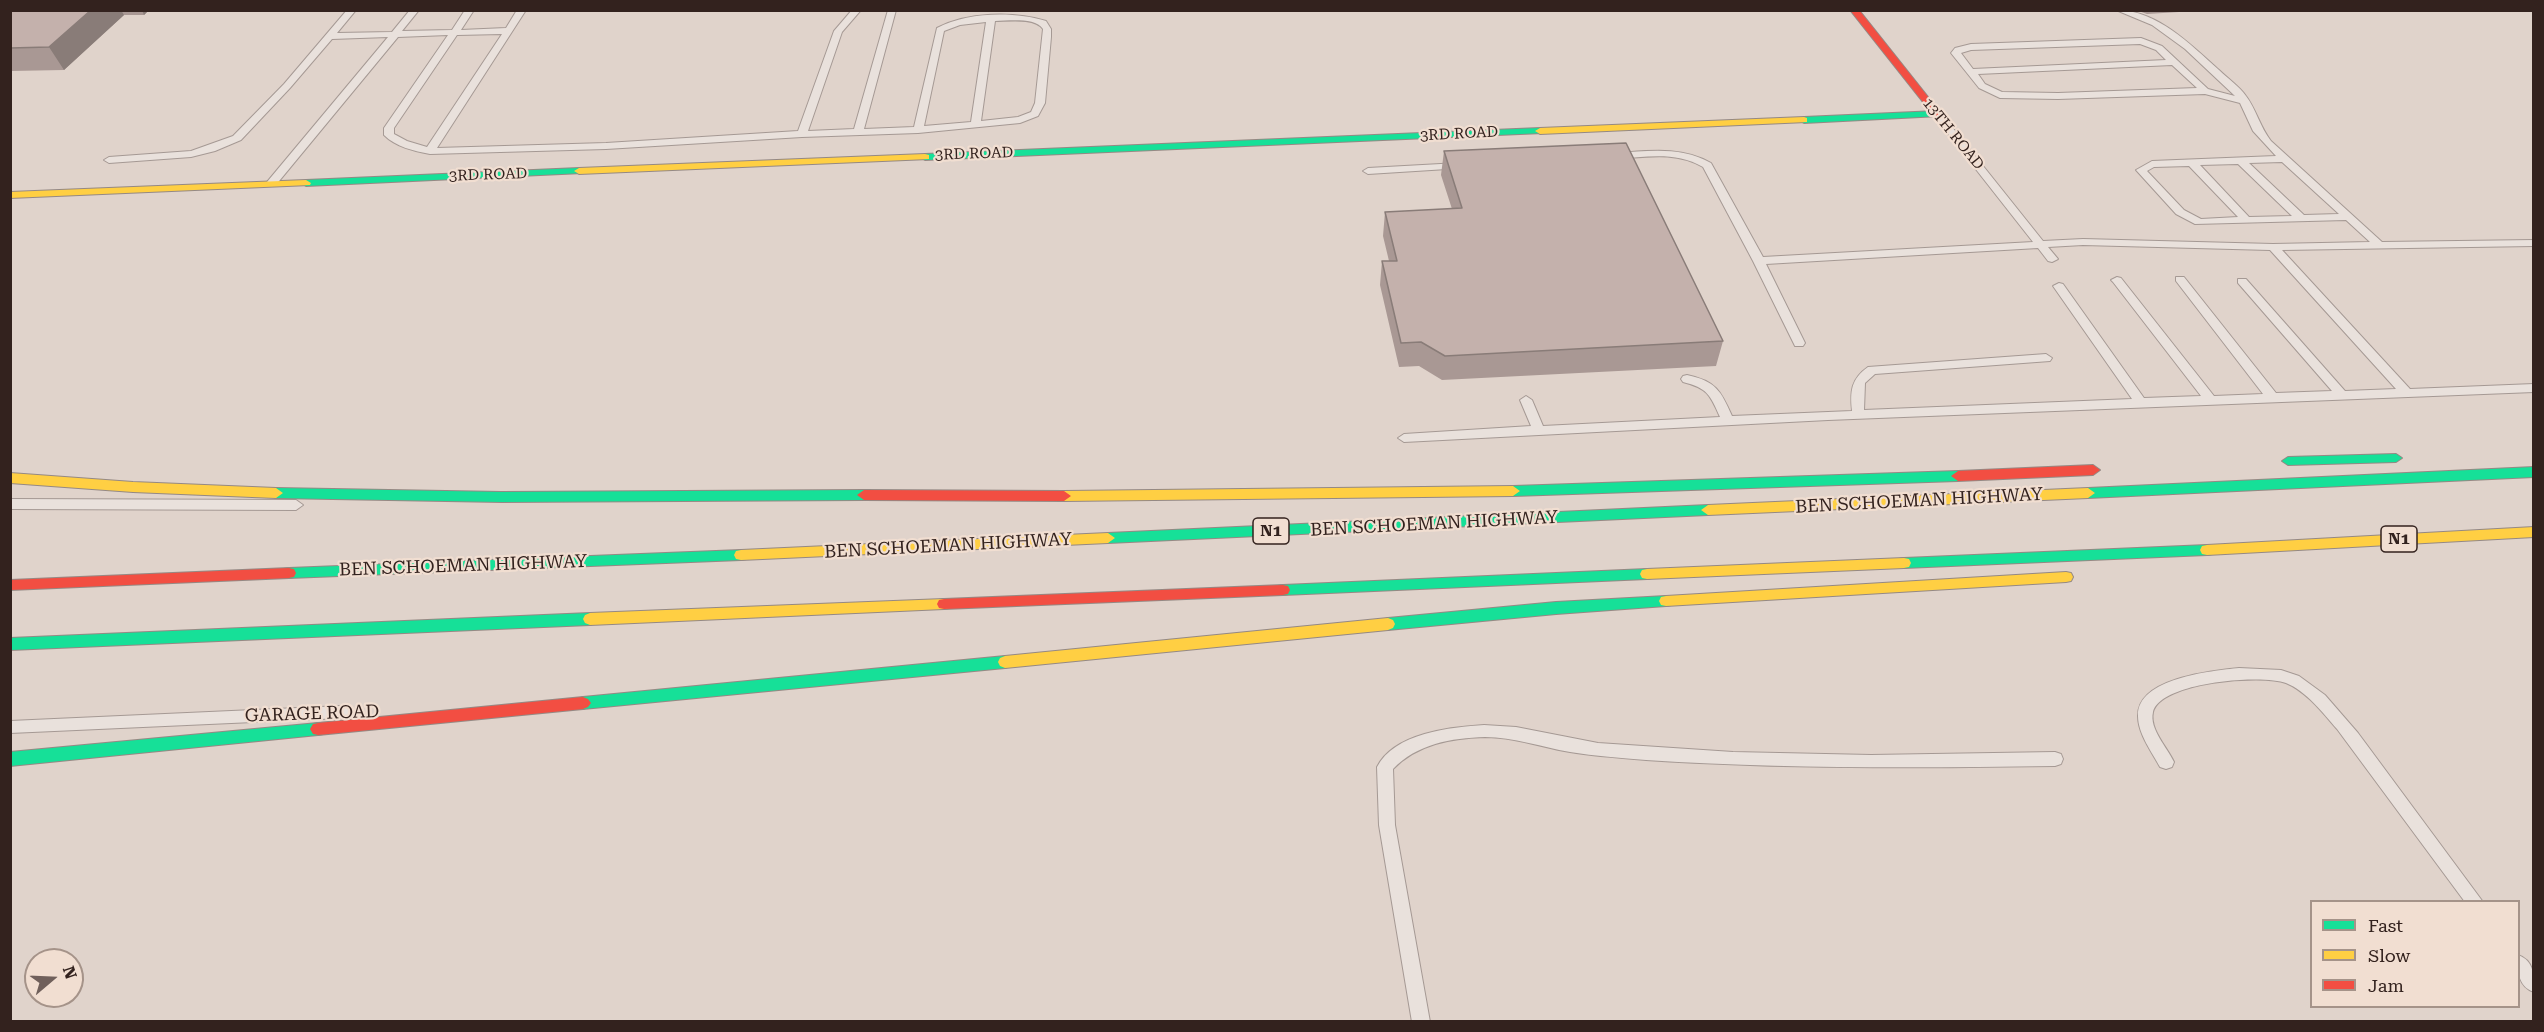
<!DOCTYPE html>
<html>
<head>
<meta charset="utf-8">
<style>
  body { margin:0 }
  #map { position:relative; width:2544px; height:1032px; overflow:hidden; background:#e0d3cb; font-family:"Roboto Serif",serif }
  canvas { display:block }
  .frame { position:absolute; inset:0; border:12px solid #33221e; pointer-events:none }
  .legend { position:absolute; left:2310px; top:900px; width:210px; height:108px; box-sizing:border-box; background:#f1ded1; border:2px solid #a59389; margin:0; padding:8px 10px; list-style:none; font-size:18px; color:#33221e }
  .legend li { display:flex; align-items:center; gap:12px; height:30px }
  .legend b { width:30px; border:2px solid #a59389 }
  .north { position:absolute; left:24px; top:948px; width:60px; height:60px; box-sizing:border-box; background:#f1ded1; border:2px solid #a59389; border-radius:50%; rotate:71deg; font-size:16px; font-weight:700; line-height:24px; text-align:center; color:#33221e }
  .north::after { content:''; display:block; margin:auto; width:21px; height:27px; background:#70605b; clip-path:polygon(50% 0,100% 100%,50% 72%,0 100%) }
</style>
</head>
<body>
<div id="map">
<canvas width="2544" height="1032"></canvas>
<div class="frame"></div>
<ul class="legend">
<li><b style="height:8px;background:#16e098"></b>Fast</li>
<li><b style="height:8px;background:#ffcf43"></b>Slow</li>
<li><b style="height:8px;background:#f24e42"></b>Jam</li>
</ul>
<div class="north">N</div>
</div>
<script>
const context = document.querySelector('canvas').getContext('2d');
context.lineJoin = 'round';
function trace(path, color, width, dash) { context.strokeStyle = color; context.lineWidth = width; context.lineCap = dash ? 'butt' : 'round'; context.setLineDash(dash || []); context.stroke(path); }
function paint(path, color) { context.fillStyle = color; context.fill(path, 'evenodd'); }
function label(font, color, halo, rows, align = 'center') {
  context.font = font + ' "Roboto Serif",serif'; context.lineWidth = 4.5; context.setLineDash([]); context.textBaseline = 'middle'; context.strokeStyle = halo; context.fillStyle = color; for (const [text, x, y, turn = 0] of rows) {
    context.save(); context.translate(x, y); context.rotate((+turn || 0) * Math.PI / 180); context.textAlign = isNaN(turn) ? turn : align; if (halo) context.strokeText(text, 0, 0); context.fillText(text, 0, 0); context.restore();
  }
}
const lane = new Path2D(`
  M347,10H356L337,33L392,32L410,10H419L402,31L452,30L465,10H474L461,30L506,28L517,10H526L437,148L606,143L798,131L834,31L852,10H861L842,32L808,131L854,129L888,10H896L864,129L914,127L937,28C967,12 1014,11 1046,21L1051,29V37L1045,103L1038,116L1020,123L918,133L802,137L606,149L430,154C414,151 396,147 384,135V128L448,35L398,37L275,186H267V182L388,37L332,39L290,88L241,140L215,151L191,157L109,163L104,160L109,157L191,151L233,136L284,84ZM995,21C1008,21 1035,17 1043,29L1035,103L1031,112L1018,117L981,121ZM986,22L971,122L924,126L944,31L960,25ZM502,34L427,147L407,141L394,134V128L457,35Z
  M2116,10C2157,10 2190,44 2219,70C2227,78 2239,86 2246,96C2256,109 2260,127 2271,141L2382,242L2534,240V246L2282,250L2410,389L2534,384V392L1828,420L1404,442L1398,438L1404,434L1531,426L1520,400L1526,396L1532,400L1543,426L1720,417C1710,394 1707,388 1683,382L1681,379L1683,376L1687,375C1716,381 1721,391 1732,416L1852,411C1850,391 1851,379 1868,367L2046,354L2052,358L2050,361L1875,374L1865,383L1864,410L2132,399L2053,286L2059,283L2063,284L2144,398L2201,396L2113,282L2111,280L2117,277L2121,278L2214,396L2263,394L2176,281V277H2184L2276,393L2332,391L2238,283V279H2246L2345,391L2396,389L2270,250L2083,245L2048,247L2058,259L2052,262L2048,261L2038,248L1766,264L1805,343L1803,346H1795L1753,261L1703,167C1676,151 1646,157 1616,159L1611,156L1616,153C1649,151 1681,146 1711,163L1763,257L2033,242L1934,116V112H1940L2043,241L2083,239L2273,244L2370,242L2346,220L2195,224L2176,214L2136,170L2152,161L2276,156L2253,131L2240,103L2205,94L2058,99L2000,98L1979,88L1951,53L1955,48L1971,44L2141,38L2162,46L2208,89L2235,96L2185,49L2152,25ZM2140,44L2156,50L2166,60L1973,69L1961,53L1971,50ZM2172,65L2197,88L2058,93L2002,92L1985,84L1978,74ZM2282,162L2339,214L2304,215L2249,163ZM2238,164L2292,216L2249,217L2200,165ZM2189,166L2238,217L2201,219L2184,210L2147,171L2154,167Z
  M1459,163L1464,166L1463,168L1368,174L1363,171L1368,168Z
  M10,499L296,500L303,505L296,510L10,509Z
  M2239,668L2281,670L2299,676L2325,695L2358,733L2483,902H2465L2337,729C2323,713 2306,691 2286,683C2262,674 2160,682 2153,712C2149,729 2167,747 2174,762L2172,767L2166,769L2160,767C2152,752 2138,734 2138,716C2137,678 2211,671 2239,668Z
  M342,706L347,708L350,712L347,716L342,718L10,733V721Z
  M1484,725L1516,727L1598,743L1733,752L1871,755L2055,752L2061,754L2063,759L2061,764L2055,766C1918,768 1783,769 1646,760C1621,758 1595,756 1570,752C1541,747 1514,737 1485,737C1451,738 1417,744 1393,769L1395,825L1430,1022H1412L1379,825L1377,767C1394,733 1451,727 1484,725Z
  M2518,955C2535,961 2534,977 2534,992C2517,986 2518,970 2518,955Z`);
const fast = new Path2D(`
  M1937,111L1940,112V116L1804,123L1799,120L1804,117Z
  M1540,128L1543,129V133L925,160L920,157L925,154Z
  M579,168L583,169V173L306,186L301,183L306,180Z
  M2396,454L2402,458L2396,462L2288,465L2282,461L2288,457Z
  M2534,467V477L2088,498L2081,493L2088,488Z
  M1958,471L1965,476L1958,481L1513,496L1506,491L1513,486Z
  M276,488L502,492L864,490L871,495L864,500L502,502L276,498L269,493Z
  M1708,505L1715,510L1708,515L1108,543L1101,538L1108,533Z
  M2207,545L2212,546L2214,550L2212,554L2207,555L1904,568L1899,567L1897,563L1899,559L1904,558Z
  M741,550L746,551L748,555L746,559L741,560L289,578L284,577L282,573L284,569L289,568Z
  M1647,569L1652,570L1654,574L1652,578L1647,579L1283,595L1278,594L1276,590L1278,586L1283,585Z
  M1666,596L1671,597L1673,601L1671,605L1666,606L1556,614L1388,630L1383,628L1381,624L1383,620L1388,618L1556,602Z
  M590,613L595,615L597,619L595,623L590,625L10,650V638Z
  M1005,656L1010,658L1012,662L1010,666L1005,668L583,709L578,707L575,703L578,699L583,697Z
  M318,723L323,724L326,729L323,734L318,735L10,766V752Z`);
const slow = new Path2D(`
  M1804,117L1807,118V122L1540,134L1535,131L1540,128Z
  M925,154L929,155V159L579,174L574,171L579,168Z
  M306,180L311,183L310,185L10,198V192Z
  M10,473L133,482L276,488L283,493L276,498L133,492L10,483Z
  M1513,486L1520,491L1513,496L1064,501L1057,496L1064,491Z
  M2088,488L2095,493L2088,498L1708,515L1701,510L1708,505Z
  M2534,527V537L2207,555L2202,554L2200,550L2202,546L2207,545Z
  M1108,533L1115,538L1108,543L741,560L736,559L734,555L736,551L741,550Z
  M1904,558L1909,559L1911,563L1909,567L1904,568L1647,579L1642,578L1640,574L1642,570L1647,569Z
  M2066,572L2071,573L2073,577L2071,581L2066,582L1666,606L1661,605L1659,601L1661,597L1666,596Z
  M944,599L949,600L951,604L949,608L944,609L590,625L585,623L583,619L585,615L590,613Z
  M1388,618L1393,620L1395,624L1393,628L1388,630L1005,668L1000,666L998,662L1000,658L1005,656Z`);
const jam = new Path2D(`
  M1850,10H1859L1940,112V116H1934Z
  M2093,465L2100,470L2093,475L1958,481L1951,476L1958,471Z
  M864,490L1064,491L1071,496L1064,501L864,500L857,495Z
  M289,568L294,569L296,573L294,577L289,578L10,590V580Z
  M1283,585L1288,586L1290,590L1288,594L1283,595L944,609L939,608L937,604L939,600L944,599Z
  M583,697L588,699L591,703L588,707L583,709L318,735L313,734L310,729L313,724L318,723Z`);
const wall = new Path2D(`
  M10,10H149L144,15H124L64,70L10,71Z
  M2136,10H2211L2147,14Z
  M1444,151L1723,341L1716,366L1442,380L1419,366L1399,367L1380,285L1382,261H1389L1383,236L1385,212L1452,209L1441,175Z`);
const shadedWall = new Path2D(`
  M91,10H121L124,15L64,70L49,47Z
  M142,10H149L144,15Z`);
const building = new Path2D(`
  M10,10H91L49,47L10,48Z
  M1626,143L1723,341L1445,356L1421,342L1401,343L1382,261H1397L1385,212L1462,208L1444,151Z`);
const farStreetnames = [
  ["3RD ROAD",1459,134,-3],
  ["13TH ROAD",1953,134,51],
  ["3RD ROAD",974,154,-2],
  ["3RD ROAD",488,175,-2]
];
const shields = [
  [1271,531,36],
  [2399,539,36]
];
const shieldNames = [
  ["N1",1271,531],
  ["N1",2399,539]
];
const streetNames = [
  ["BEN SCHOEMAN HIGHWAY",1919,501,-3],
  ["BEN SCHOEMAN HIGHWAY",1434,524,-3],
  ["BEN SCHOEMAN HIGHWAY",948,546,-3],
  ["BEN SCHOEMAN HIGHWAY",463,566,-2],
  ["GARAGE ROAD",312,714,-2]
];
trace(lane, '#a59994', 2);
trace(fast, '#958984', 2);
trace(slow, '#958984', 2);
trace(jam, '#958984', 2);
paint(lane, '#e9e1dc');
paint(fast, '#16e098');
paint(slow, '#ffcf43');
paint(jam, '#f24e42');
paint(wall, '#a99894');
paint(shadedWall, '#897c78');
paint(building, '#c4b1ac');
trace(building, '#897c78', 1.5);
label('15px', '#33221e', '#f1ded1', farStreetnames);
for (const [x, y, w] of shields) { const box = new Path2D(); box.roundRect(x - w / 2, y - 13, w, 26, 4.5); context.fillStyle = '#f1ded1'; context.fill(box); trace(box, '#33221e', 1.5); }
label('bold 16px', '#33221e', null, shieldNames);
label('18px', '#33221e', '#f1ded1', streetNames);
</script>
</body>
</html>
